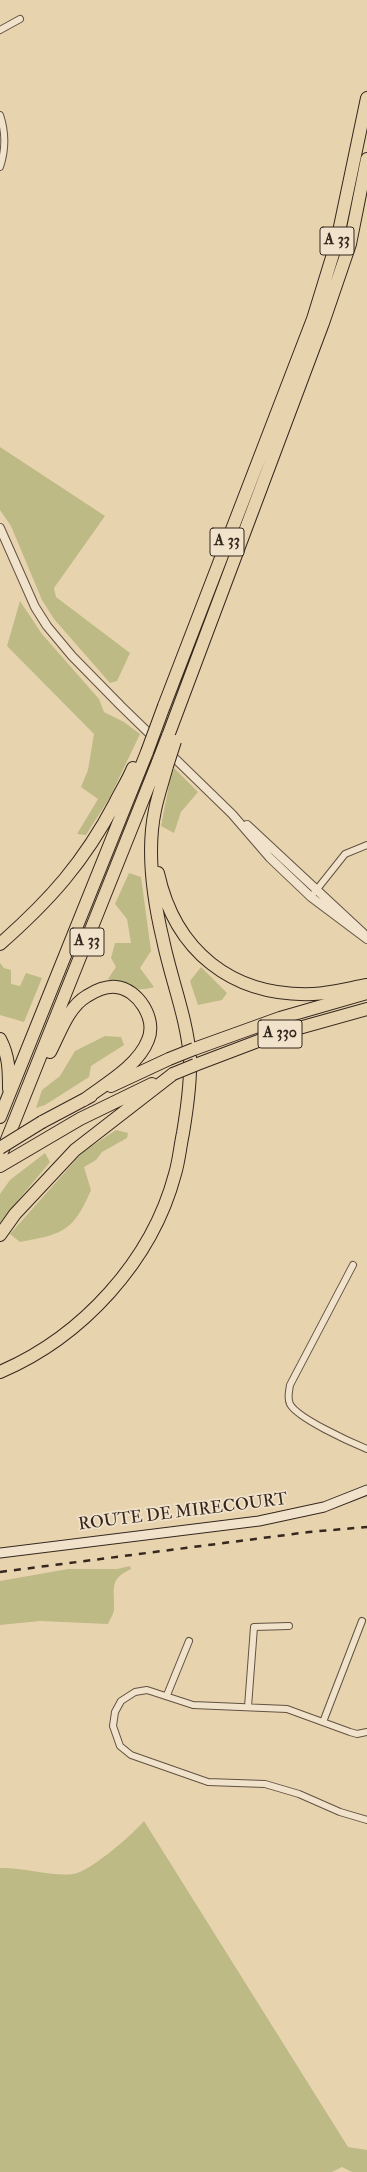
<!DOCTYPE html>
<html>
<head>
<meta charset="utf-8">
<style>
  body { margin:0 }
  canvas { display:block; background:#e8d3af }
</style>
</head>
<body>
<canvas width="367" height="2172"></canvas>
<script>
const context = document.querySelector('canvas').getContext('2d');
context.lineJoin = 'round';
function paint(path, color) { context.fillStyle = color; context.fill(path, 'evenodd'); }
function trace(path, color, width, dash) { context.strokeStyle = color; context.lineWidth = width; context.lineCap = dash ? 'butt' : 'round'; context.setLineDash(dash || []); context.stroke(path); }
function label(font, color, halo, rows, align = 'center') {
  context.font = font + ' "IM FELL Double Pica",serif'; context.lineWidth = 3.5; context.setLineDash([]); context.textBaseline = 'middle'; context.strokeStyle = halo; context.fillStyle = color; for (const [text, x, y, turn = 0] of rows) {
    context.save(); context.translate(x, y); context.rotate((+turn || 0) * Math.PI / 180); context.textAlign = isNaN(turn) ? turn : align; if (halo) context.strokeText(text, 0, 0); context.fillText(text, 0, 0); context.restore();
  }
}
const green = new Path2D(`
  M0,447L105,516L54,588L56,597L130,653L117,681L110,683L54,619L42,600L11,526L0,510Z
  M20,601L42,634L99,699L104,712L124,722L140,734L110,797L86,835L77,834L98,799L81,787L88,770L94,734L7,646Z
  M174,768L198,792L181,812L174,833L161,826L170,780Z
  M129,873L141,877L151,951L140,968L154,987C137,992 124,988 108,979L116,967L111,958L115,943H131L127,919L115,904Z
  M0,963L4,968L11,970V984L20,986L26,973L42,978L24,1022L0,1015Z
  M201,967L227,993L222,1000L198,1005L190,981Z
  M105,1036L121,1037L124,1045L91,1066L89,1077L45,1105L36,1108L42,1090L60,1076L75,1051Z
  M116,1130L128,1133L127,1138L102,1152L96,1160L84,1167L91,1190C73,1232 63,1234 20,1242L10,1234L83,1152Z
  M45,1153L50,1162L0,1222V1194L10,1180Z
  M130,1566L131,1569C108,1580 115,1589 114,1609C114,1614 110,1619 108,1624L40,1621L0,1625V1581L68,1569H117Z
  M144,1821L348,2147L367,2150V2172H352L342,2167L332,2172H0V1868C22,1867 53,1877 73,1874C90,1872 133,1834 144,1821Z`);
const minor = new Path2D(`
  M0,30L20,19
  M0,115C6,133 6,149 0,167
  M314,893L345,854L367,845
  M353,1265L290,1385C289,1392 287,1398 290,1404C297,1418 350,1442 367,1449
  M167,1695L189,1641
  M248,1707L254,1627L289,1626
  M323,1722L362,1621
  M367,1732L357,1734L350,1732L287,1709L193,1705L147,1690L135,1692L121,1701L115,1712L113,1726L120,1746L131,1755L208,1782L265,1784L299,1794L340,1812L367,1820`);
const tertiary = new Path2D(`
  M0,528L35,607L47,626L72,656L121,706L232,814L270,858L311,897L367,939
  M247,825L363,933`);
const secondary = new Path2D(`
  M0,1553L259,1521L324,1507L367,1490`);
const motorway = new Path2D(`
  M164,706L313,319L337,241L367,98
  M168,736L323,323L350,244L367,159
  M158,873C175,951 232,997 313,994C331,993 350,988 367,985
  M0,944C50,900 84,862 115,803C121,791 128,780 133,768
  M0,1039C9,1056 9,1071 9,1089
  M194,1049L280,1018L367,993
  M50,1052C60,1033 68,1007 87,996C95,991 106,986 116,987C138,989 157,1019 148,1040C138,1066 105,1084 84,1100
  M195,1065L274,1035L367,1009
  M111,1086L169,1059
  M0,1117L147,752
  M42,1122L91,1096
  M0,1157L158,762
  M0,1166L80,1119L152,1084
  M0,1235L15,1214L75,1150L173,1074
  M0,1372C82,1337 152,1261 175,1174C179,1161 180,1147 183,1133C187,1109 191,1082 190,1058C187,1018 171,979 163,940C153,898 146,852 155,810C158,795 163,781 167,766`);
const rail = new Path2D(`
  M0,1572L309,1532L367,1527`);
const motorwayBridge = new Path2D(`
  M147,752L164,706
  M158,762L168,736
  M167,766L175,741
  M169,1059L194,1049
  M173,1074L195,1065
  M0,1148L42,1122`);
const shields = [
  [337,241,34],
  [227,542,34],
  [87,942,34],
  [280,1034,44]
];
const shieldNames = [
  ["A 33",337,241],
  ["A 33",227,542],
  ["A 33",87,942],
  ["A 330",280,1034]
];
const streetNames = [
  ["ROUTE DE MIRECOURT",183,1513,-7]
];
paint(green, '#bdba86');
trace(minor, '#625242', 8);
trace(tertiary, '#625242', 10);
trace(secondary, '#35271d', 11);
trace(motorway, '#35271d', 14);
trace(minor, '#f0e2cb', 6);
trace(tertiary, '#f0e2cb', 8);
trace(secondary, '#f0e2cb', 9);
trace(motorway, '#e8d3af', 12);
trace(rail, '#35271d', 2.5, [7, 7]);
trace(motorwayBridge, '#35271d', 14, []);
trace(motorwayBridge, '#e8d3af', 12);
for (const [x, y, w] of shields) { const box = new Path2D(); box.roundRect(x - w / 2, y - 14, w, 28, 3); context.fillStyle = '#f0e2cb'; context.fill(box); trace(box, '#35271d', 1); }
label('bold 16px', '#35271d', null, shieldNames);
label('17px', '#35271d', '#f0e2cb', streetNames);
</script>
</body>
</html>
